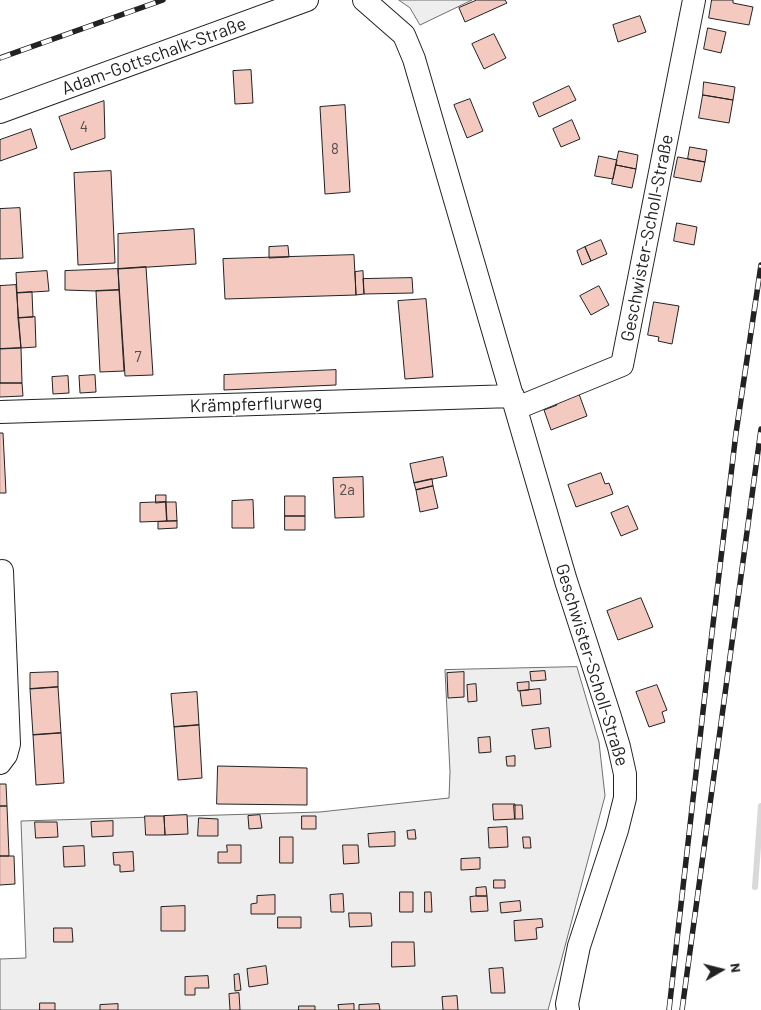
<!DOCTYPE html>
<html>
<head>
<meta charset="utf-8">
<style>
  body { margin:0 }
  #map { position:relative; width:761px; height:1010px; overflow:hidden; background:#fff; font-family:Barlow,sans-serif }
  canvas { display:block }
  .north { position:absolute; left:696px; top:945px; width:50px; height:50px; -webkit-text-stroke:4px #fff; paint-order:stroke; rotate:82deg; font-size:14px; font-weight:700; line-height:20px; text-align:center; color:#222 }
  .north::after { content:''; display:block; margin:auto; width:18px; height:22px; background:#222; clip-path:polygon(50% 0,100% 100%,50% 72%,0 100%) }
</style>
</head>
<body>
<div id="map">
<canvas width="761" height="1010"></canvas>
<div class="north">N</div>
</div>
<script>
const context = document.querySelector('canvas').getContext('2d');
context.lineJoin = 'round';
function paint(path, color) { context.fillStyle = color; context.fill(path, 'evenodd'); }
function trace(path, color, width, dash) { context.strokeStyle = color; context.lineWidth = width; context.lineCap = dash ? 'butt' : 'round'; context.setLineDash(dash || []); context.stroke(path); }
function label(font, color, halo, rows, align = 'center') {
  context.font = font + ' Barlow,sans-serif'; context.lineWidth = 4; context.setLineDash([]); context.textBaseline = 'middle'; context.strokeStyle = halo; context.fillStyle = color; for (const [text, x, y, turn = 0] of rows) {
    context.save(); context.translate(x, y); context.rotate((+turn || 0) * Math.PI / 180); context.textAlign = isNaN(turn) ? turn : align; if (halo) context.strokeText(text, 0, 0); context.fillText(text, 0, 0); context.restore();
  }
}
const green = new Path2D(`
  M399,0H472L420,25L410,8Z
  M577,667L599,742L605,796L548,1010H0V959L26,958L21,821L320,812L449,798L450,772L445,670Z`);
const stream = new Path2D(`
  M755,887L761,806`);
const building = new Path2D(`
  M477,0H505L507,3L465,22L459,8Z
  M712,0H733V3L753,7L749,25L709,18Z
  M640,16L646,32L618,42L613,25Z
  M708,28L726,32L721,53L704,49Z
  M494,34L506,58L484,69L472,44Z
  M251,70L253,103L235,104L233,71Z
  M704,82L735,87L733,100L703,95Z
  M569,86L576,100L539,117L533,103Z
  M703,95L733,100L729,123L699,118Z
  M470,99L483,131L467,138L454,105Z
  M104,101L105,138L71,150L59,117Z
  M345,105L350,192L325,194L320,107Z
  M572,120L580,139L561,147L553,129Z
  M31,129L37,148L0,161V140Z
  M690,147L707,150L705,162L688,159Z
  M619,151L638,155L636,169L616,165Z
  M599,156L617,160L613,179L595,176Z
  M678,157L705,162L701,182L674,177Z
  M616,165L636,169L632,188L612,184Z
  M111,171L115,263L78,265L74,173Z
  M20,208L23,258L0,259V209Z
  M677,223L697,227L694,245L674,241Z
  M194,229L196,264L118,269V234Z
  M601,240L607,254L591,261L585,247Z
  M288,246L289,257L269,258V247Z
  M585,247L591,261L582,265L577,251Z
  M354,255L356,295L225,299L223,259Z
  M146,267L153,375L125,376L118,269Z
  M118,269L119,290L96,291L65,290V271Z
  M47,271L49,291L17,293L16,273Z
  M363,271L364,294L356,295L355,272Z
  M412,278L413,293L364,294L363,279Z
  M16,285L21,348L0,349V286Z
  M599,286L609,305L591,315L580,296Z
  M119,290L124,371L100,372L96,291Z
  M32,292L33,317L18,318L17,293Z
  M426,299L433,377L405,379L398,301Z
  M654,302L679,306L672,344L658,341L659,337L648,335Z
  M35,317L36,347L21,348L18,318Z
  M21,348L22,383H0V349Z
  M336,370V385L224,390V375Z
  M95,375L96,392L80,393L79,376Z
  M68,376L69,393L53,394L52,377Z
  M0,383H22L23,396L0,397Z
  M579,394L587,416L551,430L544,410L557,405L556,402Z
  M0,433H3L6,493H0Z
  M443,457L447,476L414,483L410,464Z
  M601,473L605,484L609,483L613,494L576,507L568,485Z
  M363,477L364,517L335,518L333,478Z
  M432,479L433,486L416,490L414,483Z
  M433,486L438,508L420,512L416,490Z
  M156,495H166V502L156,503Z
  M285,496H305V516H285Z
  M253,500L254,528H232V501Z
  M166,502H176L177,521H167Z
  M166,502L167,521L140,522V503Z
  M628,506L638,529L621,536L611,513Z
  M285,516H305V530H285Z
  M177,521V528L158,529V522Z
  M641,598L653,627L618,640L607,611Z
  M545,671L546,680L531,681L530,672Z
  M58,672V687L30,689V673Z
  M464,672V697L448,698L447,673Z
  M529,682V690L518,691L517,683Z
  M476,684L477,701L468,702L467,685Z
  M657,685L667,710L662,712L665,722L649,727L636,692Z
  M58,687L61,733L33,735L30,689Z
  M540,689L541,704L522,706L520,691Z
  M197,692L199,725L174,727L171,694Z
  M199,725L202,778L178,780L174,727Z
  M549,728L551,747L535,749L532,730Z
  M61,733L64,783L36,785L33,735Z
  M490,737L491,752L479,753L478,738Z
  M515,756V766H507L506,757Z
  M218,766L307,768V805L217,804Z
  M0,784H6L7,806H0Z
  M493,804H515V819L494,820Z
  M514,805H522L523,819H515Z
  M0,806H7L9,856H0Z
  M187,815L188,834L165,835L164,816Z
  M260,815L262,828L249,829L248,816Z
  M145,816H164L165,835H146Z
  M302,816H316V829H302Z
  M199,818L218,819V836H198Z
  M113,821V836L92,837L91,822Z
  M35,822H57L58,837L36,838Z
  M507,827L508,847L489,848L488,828Z
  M415,830L416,839H408L407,831Z
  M395,832V846L369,847L368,834Z
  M280,837H293V863H280Z
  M523,837H530L531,848H524Z
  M227,845H241V863H218V852H227Z
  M343,845H358L359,863L344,864Z
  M84,846L85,866L64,867L63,847Z
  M133,852L134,871L120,872V865H114L113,853Z
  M0,856H14L15,884L0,885Z
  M480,858V869L461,870V859Z
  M494,880H505V888H494Z
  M486,887L487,896H476V888Z
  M400,892H413V912H400Z
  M425,892H431L432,912H425Z
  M343,894L344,912H331L330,895Z
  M275,895V914H251V904L257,903V896Z
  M476,896H487L488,911L471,912L470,897Z
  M520,901L521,911L501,913L500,903Z
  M185,906V931H161V907Z
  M349,913H371L372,926L350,927Z
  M278,917H301V928H278Z
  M542,919L543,927L536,928L537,939L515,941L514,921Z
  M54,928H72L73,942H54Z
  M392,942H414L415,966L392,967Z
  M266,966L268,984L249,987L247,969Z
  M503,968L505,993H491L489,969Z
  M239,974L241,990L235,991L234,975Z
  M208,976L209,988H195V995H185V977Z
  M239,993L240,1010H230L229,994Z
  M457,996L458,1010H443L442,997Z
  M40,1003H55V1010H40Z
  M118,1004V1010H100V1005Z
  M354,1004V1010H339L338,1005Z
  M379,1004L380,1010H359V1005Z
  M299,1006H315V1010H299Z`);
const minor = new Path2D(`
  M364,0L404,35L414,59L566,581L610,717L619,747L625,774V798L617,830L579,946L567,1004L568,1010
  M0,112L307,0
  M517,408L622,365L694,0
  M0,412L513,396
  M0,572L2,571L9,744L6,755L0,763`);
const rail = new Path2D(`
  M0,58L163,0
  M669,1010L711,641L736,433L761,265
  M682,1010L761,429`);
const numberNames = [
  ["4",84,127],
  ["8",335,149],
  ["7",138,357],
  ["2a",347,490]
];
const streetNames = [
  ["Adam-Gottschalk-Straße",154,56,-20],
  ["Geschwister-Scholl-Straße",647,238,-79],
  ["Krämpferflurweg",256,404,-2],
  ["Geschwister-Scholl-Straße",592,665,73]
];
paint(green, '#eee');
trace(green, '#6f6f6f', 1);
trace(stream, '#d9d9d9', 6);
paint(building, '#f3c9c0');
trace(building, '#222', 1);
trace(minor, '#222', 24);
trace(minor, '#fff', 22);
trace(rail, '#222', 5.5);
trace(rail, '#fff', 4, [11]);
label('15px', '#564c4a', null, numberNames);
label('18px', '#222', '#fff', streetNames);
</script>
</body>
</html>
